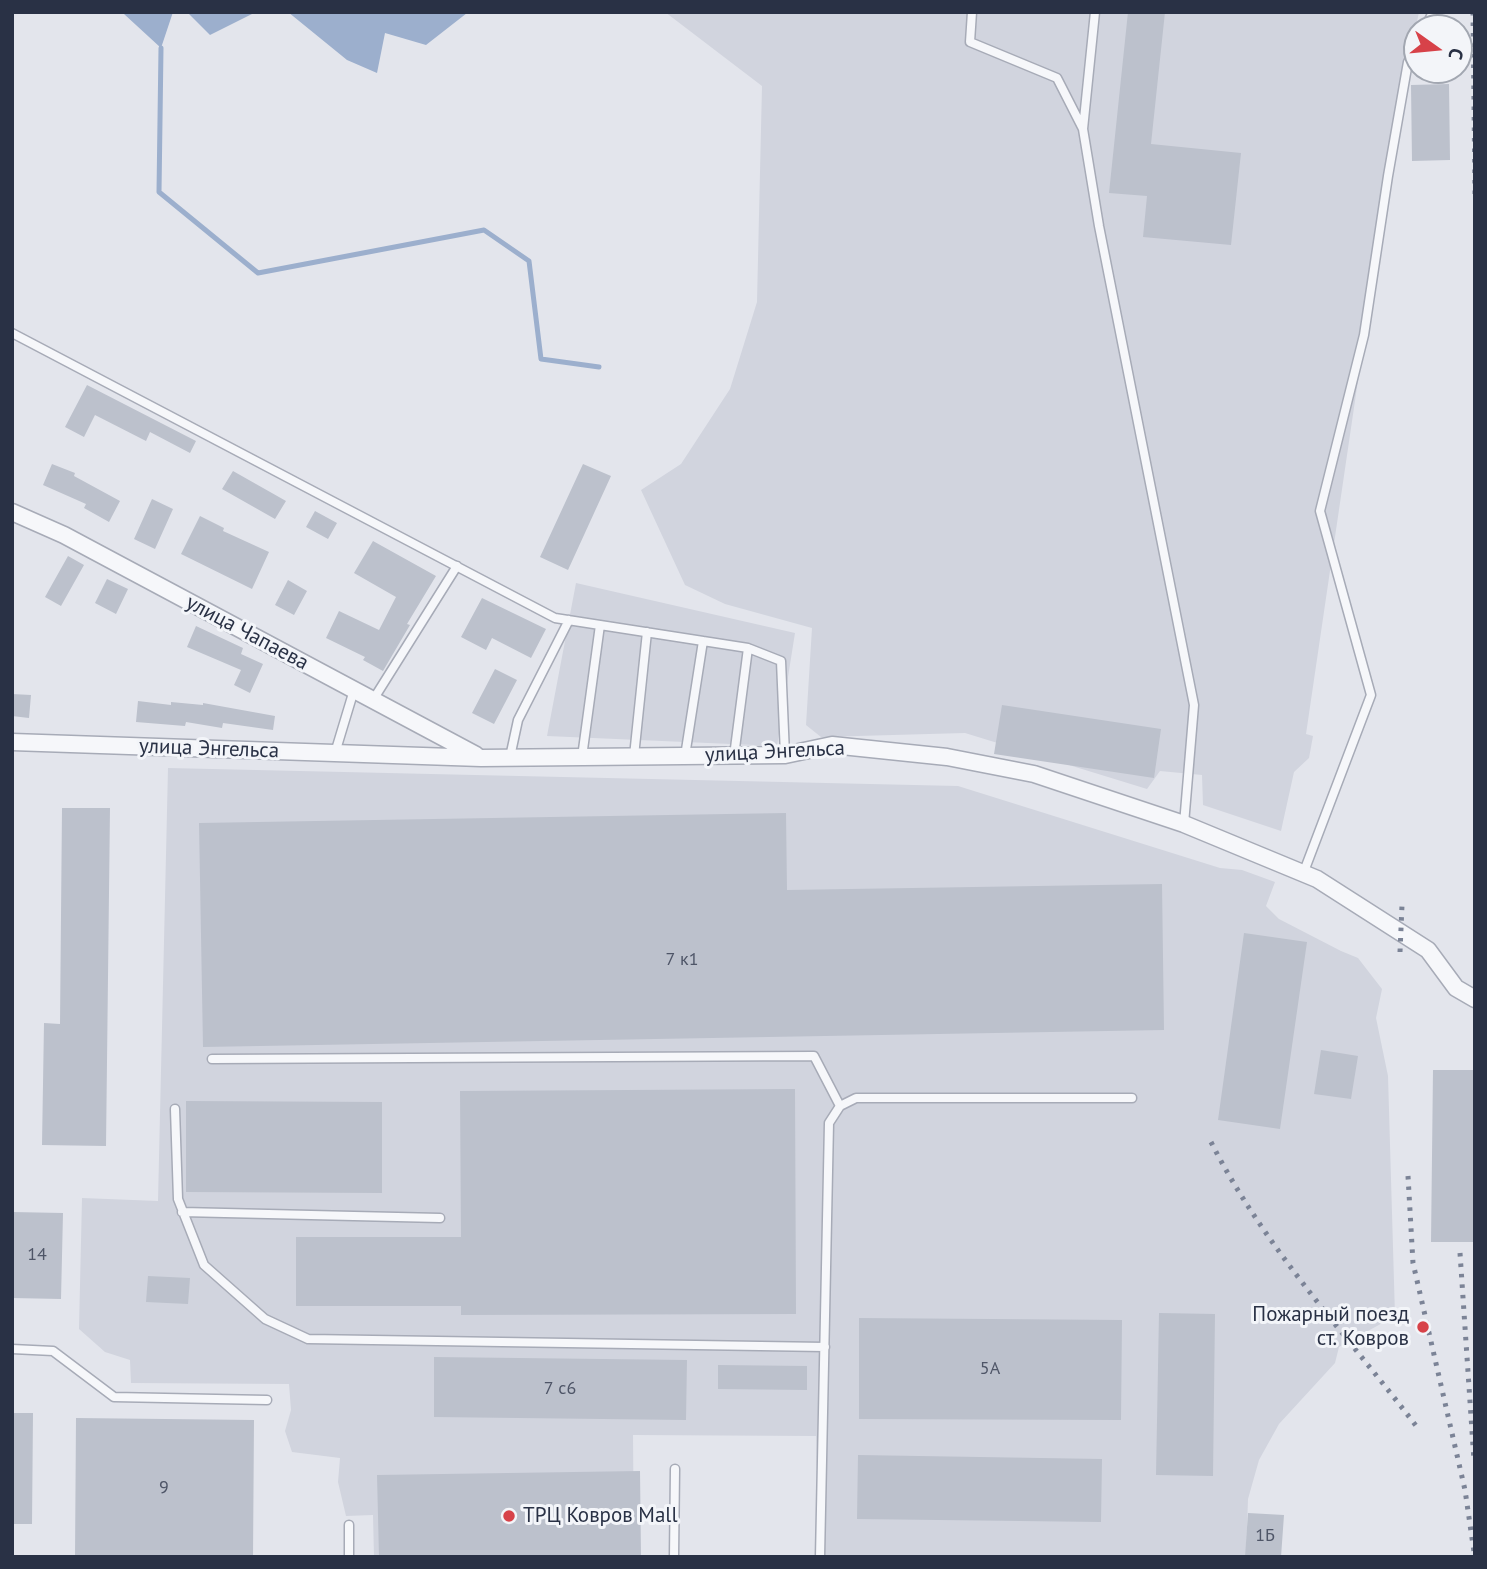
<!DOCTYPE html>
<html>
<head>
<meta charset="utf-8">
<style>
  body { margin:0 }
  #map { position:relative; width:1487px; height:1569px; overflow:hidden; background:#e3e5ec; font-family:"PT Sans",sans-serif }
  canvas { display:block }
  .frame { position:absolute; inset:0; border:14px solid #293145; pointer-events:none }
  .north { position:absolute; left:1403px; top:14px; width:70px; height:70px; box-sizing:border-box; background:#f3f5f9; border:2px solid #a2a7b1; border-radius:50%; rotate:105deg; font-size:19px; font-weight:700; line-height:28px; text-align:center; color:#293145 }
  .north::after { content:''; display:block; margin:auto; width:24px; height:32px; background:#d74249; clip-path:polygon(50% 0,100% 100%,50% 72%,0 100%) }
</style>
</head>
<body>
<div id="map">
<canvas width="1487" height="1569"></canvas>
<div class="frame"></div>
<div class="north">С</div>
</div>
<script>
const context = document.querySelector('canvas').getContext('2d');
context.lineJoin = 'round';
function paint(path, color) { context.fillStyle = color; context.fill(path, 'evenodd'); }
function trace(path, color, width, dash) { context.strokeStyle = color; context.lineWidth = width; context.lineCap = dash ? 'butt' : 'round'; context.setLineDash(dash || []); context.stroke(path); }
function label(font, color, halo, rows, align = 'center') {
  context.font = font + ' "PT Sans",sans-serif'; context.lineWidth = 6; context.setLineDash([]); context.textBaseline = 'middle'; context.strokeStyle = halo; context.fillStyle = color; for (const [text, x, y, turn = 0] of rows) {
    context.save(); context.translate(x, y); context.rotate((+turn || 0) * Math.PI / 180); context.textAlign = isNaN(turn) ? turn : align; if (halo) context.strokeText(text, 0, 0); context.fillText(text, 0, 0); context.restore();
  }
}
const built = new Path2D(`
  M665,12H1419L1396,122L1306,734L1313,736L1309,758L1294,772L1281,831L1203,805L1202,775L1160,771L1147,789L965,733L821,737L806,725L812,628L725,604L685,585L641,490L681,464L730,389L757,302L762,86Z
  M576,583L795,633L777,746L547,736Z
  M168,768L958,786L1220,868L1242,870L1275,882L1266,906L1279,919L1341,951L1358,958L1382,989L1376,1018L1388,1076L1395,1316L1339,1347L1335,1363L1279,1424L1259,1460L1248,1499L1246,1557H819L816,1436L633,1435L634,1557H374L373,1515L346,1516L338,1482L340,1458L292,1452L285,1431L291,1410L289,1384L131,1383L130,1360L105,1352L79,1329L82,1198L158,1201Z`);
const water = new Path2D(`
  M123,12H173L161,48L124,14Z
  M187,12H256L210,35Z
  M288,12H466L467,13L426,45L385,33L377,73L347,60Z`);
const stream = new Path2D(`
  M161,48L159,192L258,273L484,230L529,261L541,359L599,367`);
const building = new Path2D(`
  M1128,12H1165L1151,144L1241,153L1231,245L1143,237L1147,196L1109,193Z
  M1449,84L1450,160L1412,161L1411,85Z
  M87,385L196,441L190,453L150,432L146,441L95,415L84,437L65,427Z
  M52,464L75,473L74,476L120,501L109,522L84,508L86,504L43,485Z
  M583,464L611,476L568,570L540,557Z
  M233,471L286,501L275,519L222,489Z
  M152,499L173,509L155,549L134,539Z
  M315,511L337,523L328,539L306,527Z
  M200,516L224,528L223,531L269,552L252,589L181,554Z
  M373,541L436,576L407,624L410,625L383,671L363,660L365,657L326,638L339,611L379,630L396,597L354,573Z
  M68,556L84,565L61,606L45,597Z
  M107,579L128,589L116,614L95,603Z
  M288,580L307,591L294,615L275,605Z
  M482,598L546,629L531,658L492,638L486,650L461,637Z
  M196,626L243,648L241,654L263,664L250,693L234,685L241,670L187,647Z
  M495,669L517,680L494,724L472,713Z
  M12,694L31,695L29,718L12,716Z
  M138,701L171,705V702L203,705V703L275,716L273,730L223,723L222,728L186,722L185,726L136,722Z
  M1002,705L1161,729L1154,778L994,754Z
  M62,808H110L106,1146L42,1145L44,1023L60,1024Z
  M786,813L787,890L1162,884L1164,1030L203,1047L199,823Z
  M1244,933L1307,942L1280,1129L1218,1120Z
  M1321,1050L1358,1056L1351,1099L1314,1094Z
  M1433,1070H1475L1474,1242H1431Z
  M795,1089L796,1314L461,1315V1306H296V1237H461L460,1091Z
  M186,1101L382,1102V1193L186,1192Z
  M12,1212L63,1213L61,1299L12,1298Z
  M148,1276L190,1278L188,1304L146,1302Z
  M1159,1313L1215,1314L1213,1476L1156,1475Z
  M859,1318L1122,1320L1121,1420L859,1419Z
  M434,1357L687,1360L686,1420L434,1417Z
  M718,1365L807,1366V1390L718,1389Z
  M12,1413H33L32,1524H12Z
  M76,1418L254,1420L253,1557H75Z
  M858,1455L1102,1459L1101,1522L857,1519Z
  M640,1471L641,1557H379L377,1475Z
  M1248,1513L1284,1515L1281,1557H1245Z`);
const service = new Path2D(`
  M972,12L970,42L1057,78L1083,129
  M1095,12L1083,129L1099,226L1194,705L1184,824
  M1425,28L1433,12
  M12,333L555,618L748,648L781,661L785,755
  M373,700L457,566
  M335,753L354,690
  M634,756L647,632
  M685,756L703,641
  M734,756L748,648
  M510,757L518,720L569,620
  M582,757L600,625
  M1303,874L1371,695L1320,511L1364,335L1388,176L1408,62L1417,45
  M212,1059L814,1056L840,1106
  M175,1109L178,1199L204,1265L265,1319L308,1339L825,1347
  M182,1212L440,1218
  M12,1349L53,1351L114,1397L267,1400
  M349,1525V1557
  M674,1557L675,1469
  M820,1557L829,1123L840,1106L856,1098H1132`);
const minor = new Path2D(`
  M12,512L64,535L476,755
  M12,742L481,758L785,755L832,745L947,757L1034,774L1184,824L1317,879L1428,950L1456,988L1475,999`);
const rail = new Path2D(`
  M1473,12L1475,196
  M1400,952L1402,905
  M1211,1142C1264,1247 1346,1334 1417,1427
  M1408,1176L1413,1263L1465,1490L1474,1552
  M1460,1253L1474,1461`);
const markers = [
  [1423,1327,7,"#d74249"],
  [509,1516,7,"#d74249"]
];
const numberNames = [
  ["7 к1",682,960],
  ["14",37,1255],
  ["5А",990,1369],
  ["7 с6",560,1389],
  ["9",164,1488],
  ["1Б",1265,1536]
];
const streetNames = [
  ["улица Чапаева",247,633,28],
  ["улица Энгельса",209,749,2],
  ["улица Энгельса",775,752,-3]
];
const poiNames = [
  ["Пожарный поезд",1409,1315],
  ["ст. Ковров",1409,1339],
  ["ТРЦ Ковров Mall",523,1516,"left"]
];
paint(built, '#d1d4de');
paint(water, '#9cafcd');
trace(stream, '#9cafcd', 5);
paint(building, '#bcc1cc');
trace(service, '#a7abb7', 11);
trace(minor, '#a7abb7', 19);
trace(service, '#f6f7fa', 8);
trace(minor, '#f6f7fa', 16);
trace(rail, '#7b8396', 5, [3.5, 7]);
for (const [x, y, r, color] of markers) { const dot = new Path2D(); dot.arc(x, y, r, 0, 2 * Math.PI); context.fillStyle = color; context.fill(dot); trace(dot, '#f3f5f9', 2.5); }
label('18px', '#4e5567', null, numberNames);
label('21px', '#293145', '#f3f5f9', streetNames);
label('21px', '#293145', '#f3f5f9', poiNames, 'right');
</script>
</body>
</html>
